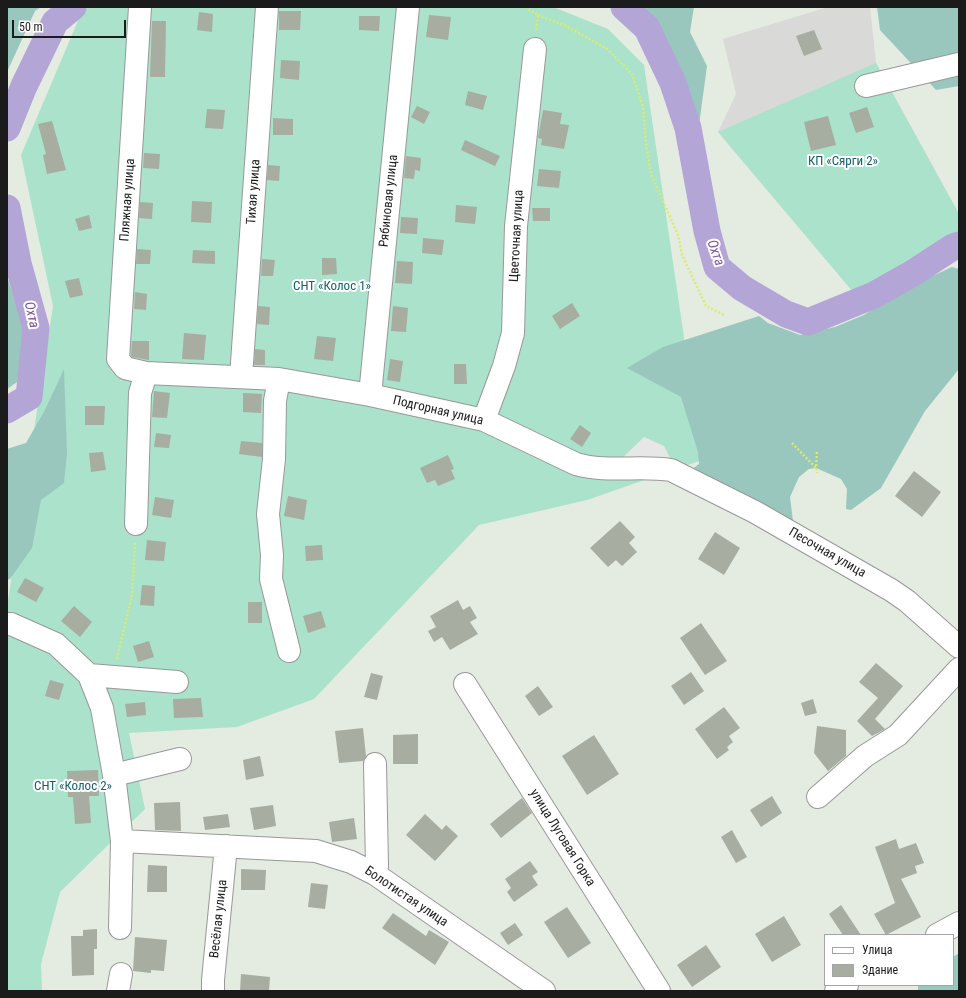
<!DOCTYPE html>
<html>
<head>
<meta charset="utf-8">
<style>
  body { margin:0 }
  #map { position:relative; width:966px; height:998px; overflow:hidden; background:#e4ebe1; font-family:"Roboto Condensed",sans-serif }
  canvas { display:block }
  .frame { position:absolute; inset:0; border:8px solid #1b1b1b; pointer-events:none }
  .legend { position:absolute; left:824px; top:934px; width:130px; height:52px; box-sizing:border-box; background:#fff; border:1px solid #a4a4a4; margin:0; padding:5px 7px; list-style:none; font-size:12px; color:#1b1b1b }
  .legend li { display:flex; align-items:center; gap:8px; height:20px }
  .legend b { width:20px; border:1px solid #a4a4a4 }
  .scale { position:absolute; left:12px; top:20px; width:114px; height:18px; box-sizing:border-box; border:2px solid #1b1b1b; border-top:0; padding-left:5px; font-size:12px; line-height:14px; white-space:nowrap; color:#1b1b1b; -webkit-text-stroke:3px #fff; paint-order:stroke }
</style>
</head>
<body>
<div id="map">
<canvas width="966" height="998"></canvas>
<div class="frame"></div>
<ul class="legend">
<li><b style="height:5px;background:#fff"></b>Улица</li>
<li><b style="height:11px;background:#a7ada1"></b>Здание</li>
</ul>
<div class="scale">50 m</div>
</div>
<script>
const context = document.querySelector('canvas').getContext('2d');
context.lineJoin = 'round';
function paint(path, color) { context.fillStyle = color; context.fill(path, 'evenodd'); }
function trace(path, color, width, dash) { context.strokeStyle = color; context.lineWidth = width; context.lineCap = dash ? 'butt' : 'round'; context.setLineDash(dash || []); context.stroke(path); }
function label(font, color, halo, rows, align = 'center') {
  context.font = font + ' "Roboto Condensed",sans-serif'; context.lineWidth = 4; context.setLineDash([]); context.textBaseline = 'middle'; context.strokeStyle = halo; context.fillStyle = color; for (const [text, x, y, turn = 0] of rows) {
    context.save(); context.translate(x, y); context.rotate((+turn || 0) * Math.PI / 180); context.textAlign = isNaN(turn) ? turn : align; if (halo) context.strokeText(text, 0, 0); context.fillText(text, 0, 0); context.restore();
  }
}
const residential = new Path2D(`
  M828,7H870L876,63L959,214V240L854,293L718,132L736,94L723,39Z`);
const grass = new Path2D(`
  M94,7H553L608,29L644,65L702,460L587,500L479,525L314,699L237,727L129,733L145,809L60,892L41,964L42,991H7V607L53,306L21,155L83,9Z
  M876,63L959,214V240L854,293L718,132Z`);
const forest = new Path2D(`
  M7,7H41L35,11L7,72Z
  M641,7H694L690,32L707,66L699,125L684,82L658,21Z
  M877,7H959V86L936,90L880,30Z
  M952,267L959,269V369L925,411L881,488L851,510L846,509L847,489L841,479L816,468L809,469L799,477L790,497L793,521L690,471L699,464L698,452L681,397L627,368L663,347L759,316L768,323L800,335L835,327L864,315L902,290Z
  M7,276L25,331L17,382L7,389Z
  M64,369L67,454L64,483L41,500L32,548L10,579L7,580V449L26,443L45,410Z
  M959,953V991H918V985H953V957Z`);
const parking = new Path2D(`
  M644,437L664,446L671,460H620Z`);
const river = new Path2D(`
  M624,7L647,28L673,83L688,128L707,231L717,267L742,288L786,314L808,322L874,295L913,273L953,247L959,245
  M7,128L24,86L55,22L73,7
  M7,208L18,263L36,328L29,397L7,410`);
const building = new Path2D(`
  M279,11H301L300,30H279Z
  M199,12L213,14L212,32L197,30Z
  M429,15L451,17L448,40L426,37Z
  M359,16H380L379,31L359,30Z
  M152,21H166L165,77H150Z
  M814,30L822,49L804,56L796,36Z
  M281,60L300,61L299,80L280,78Z
  M468,91L487,96L483,110L465,105Z
  M417,106L430,112L424,124L411,117Z
  M867,107L874,127L856,133L849,113Z
  M207,109L225,110L223,129L205,128Z
  M543,110L562,113L560,124L569,125L564,149L541,145L542,139L538,138Z
  M828,116L836,145L811,151L804,122Z
  M273,118L293,119V135H273Z
  M52,121L66,170L47,174L43,155L46,154L38,124Z
  M465,140L500,156L495,166L461,150Z
  M144,153L160,154L159,169L143,168Z
  M406,156L421,158L420,171L415,170L414,179L404,178Z
  M268,165L280,166L279,181L267,180Z
  M539,169L561,171L559,188L537,186Z
  M192,201L212,202L211,223L191,222Z
  M140,202L153,203L152,219L139,218Z
  M456,205L477,207L475,224L455,222Z
  M532,208H550V221H533Z
  M89,215L92,228L79,231L75,219Z
  M401,217L418,218L417,234L400,233Z
  M423,238L444,240L442,255L422,253Z
  M137,249L151,250L150,264H136Z
  M193,250L215,251V264L192,263Z
  M322,258H336L337,274L322,275Z
  M262,259L275,260L273,276H261Z
  M397,261L413,262L412,284L395,283Z
  M79,278L83,295L70,298L65,281Z
  M135,292L147,294L146,310L134,309Z
  M572,303L580,316L560,329L552,316Z
  M258,306L270,307L269,325L257,324Z
  M393,306L408,308L406,332L391,331Z
  M184,333L206,335L204,360L182,359Z
  M317,336L336,338L333,361L314,359Z
  M132,341H149V360L132,357L131,355Z
  M255,349L265,350V365H254Z
  M390,359L403,361L400,382L387,380Z
  M454,364H466L467,384H454Z
  M154,391L170,393L167,418L152,417Z
  M243,393L262,394L261,413L243,412Z
  M85,406H105L104,425H85Z
  M580,425L591,433L582,447L570,439Z
  M156,433L171,435L169,448L154,447Z
  M241,441L262,443V457L239,454Z
  M103,452L106,470L91,472L89,453Z
  M448,455L454,469L451,470L455,479L438,486L435,480L427,483L420,468Z
  M914,471L941,492L922,517L895,496Z
  M288,496L307,500L304,520L284,516Z
  M155,497L174,500L171,518L152,515Z
  M620,521L635,537L629,543L637,552L622,566L616,560L608,567L590,548Z
  M715,532L740,548L724,575L698,559Z
  M147,540L166,542L164,561L145,560Z
  M322,545L323,560L306,561L305,546Z
  M25,578L44,588L36,602L17,592Z
  M142,585L155,586L154,606L140,605Z
  M458,600L463,610L470,606L477,618L470,622L478,634L450,650L442,637L434,642L428,631L436,627L430,616Z
  M248,602H262V623H248Z
  M74,606L92,622L80,637L61,621Z
  M321,611L326,627L308,633L303,616Z
  M701,623L727,661L705,675L680,638Z
  M149,641L154,657L138,662L133,646Z
  M876,663L903,686L875,719L885,729L872,736L857,721L878,698L859,682Z
  M691,672L704,691L684,705L671,686Z
  M371,673L383,676L377,700L364,697Z
  M50,680L64,684L59,700L45,696Z
  M538,686L553,707L539,716L525,696Z
  M201,698L203,717L174,718L173,699Z
  M813,699L817,713L805,716L801,703Z
  M145,702L146,715L127,717L125,704Z
  M724,707L740,728L729,736L733,742L727,747L729,750L717,759L695,729Z
  M817,726L846,730V756L828,771L814,753Z
  M363,728L366,756L363,761L339,763L335,731Z
  M418,734V764H393V735Z
  M594,735L619,774L587,795L562,756Z
  M260,756L264,776L246,780L243,760Z
  M98,770L99,796H89L91,823L75,824L73,797H68L67,771Z
  M772,796L782,813L761,827L750,810Z
  M522,798L532,813L501,838L490,824Z
  M180,802L181,831L155,830L154,803Z
  M273,805L276,826L254,830L250,808Z
  M228,814L230,827L205,830L203,817Z
  M425,814L442,830L446,825L458,836L435,861L406,835Z
  M354,818L357,839L332,842L329,822Z
  M732,830L747,857L736,863L721,837Z
  M896,839L899,849L916,843L924,863L915,866L917,873L901,879L921,917L886,935L874,914L895,903L875,847Z
  M530,861L538,872L532,876L538,885L514,902L507,892L511,888L505,879Z
  M148,865L167,866V892H147Z
  M241,869L266,870L265,890H241Z
  M311,883L328,885L325,909L308,907Z
  M841,905L861,935H843L829,914Z
  M567,907L591,943L568,958L544,922Z
  M393,913L426,936L429,930L449,942L435,965L382,928Z
  M784,916L801,945L772,962L755,934Z
  M515,923L523,935L508,945L500,933Z
  M97,929V949H94V975L72,976L71,936H83V930Z
  M135,937L167,940L164,971L151,970V973L133,971Z
  M706,945L721,967L692,987L677,965Z
  M241,974L270,977L269,991H240Z`);
const path = new Path2D(`
  M525,7L538,15L536,32
  M538,15L566,26L607,49L632,74L643,107L646,144L651,174L678,235L682,255L706,306L724,315
  M792,443L816,468
  M817,452L816,468L817,473
  M117,659L132,595L135,542`);
const minor = new Path2D(`
  M140,7L118,359L125,368L146,373L279,379L370,395L484,420L576,464C606,473 640,465 671,470L755,512L891,590L907,601L959,647
  M866,86L959,64
  M241,377L267,7
  M279,379L275,401L274,459L268,514L272,555L271,579L289,651
  M370,395L408,7
  M484,420L504,366L513,333L516,226L535,49
  M136,524L140,393L146,373
  M7,624H11L56,644L89,675L102,708L114,775L122,841L316,851L351,862L375,874L544,991
  M89,675L177,682
  M465,684L659,991
  M375,764L377,866L375,874
  M114,775L180,759
  M818,797L865,756L898,735L959,669
  M120,928L122,841
  M937,935L959,923
  M118,991L121,974
  M213,991V980L226,846
  M836,991L847,985`);
const parkNames = [
  ["КП «Сярги 2»",843,162],
  ["СНТ «Колос 1»",332,287],
  ["СНТ «Колос 2»",73,787]
];
const streetNames = [
  ["Тихая улица",254,192,-86],
  ["Пляжная улица",128,200,-86],
  ["Рябиновая улица",389,201,-84],
  ["Цветочная улица",517,236,-87],
  ["Подгорная улица",438,411,13],
  ["Песочная улица",827,553,30],
  ["улица Луговая Горка",562,838,58],
  ["Болотистая улица",406,897,34],
  ["Весёлая улица",219,919,-84]
];
const waterNames = [
  ["Охта",715,253,70],
  ["Охта",31,315,78]
];
paint(residential, '#d9d9d8');
paint(grass, '#aae2cb');
paint(forest, '#99c7bd');
paint(parking, '#e7e7e7');
trace(river, '#b3a5d6', 27);
paint(building, '#a7ada1');
trace(minor, '#989898', 24);
trace(path, '#d7ec71', 2.5, [2, 2]);
trace(minor, '#fff', 22);
label('13px', '#14606d', '#fff', parkNames);
label('13px', '#1b1b1b', '#fff', streetNames);
label('italic 14px', '#7e51a1', '#fff', waterNames);
</script>
</body>
</html>
